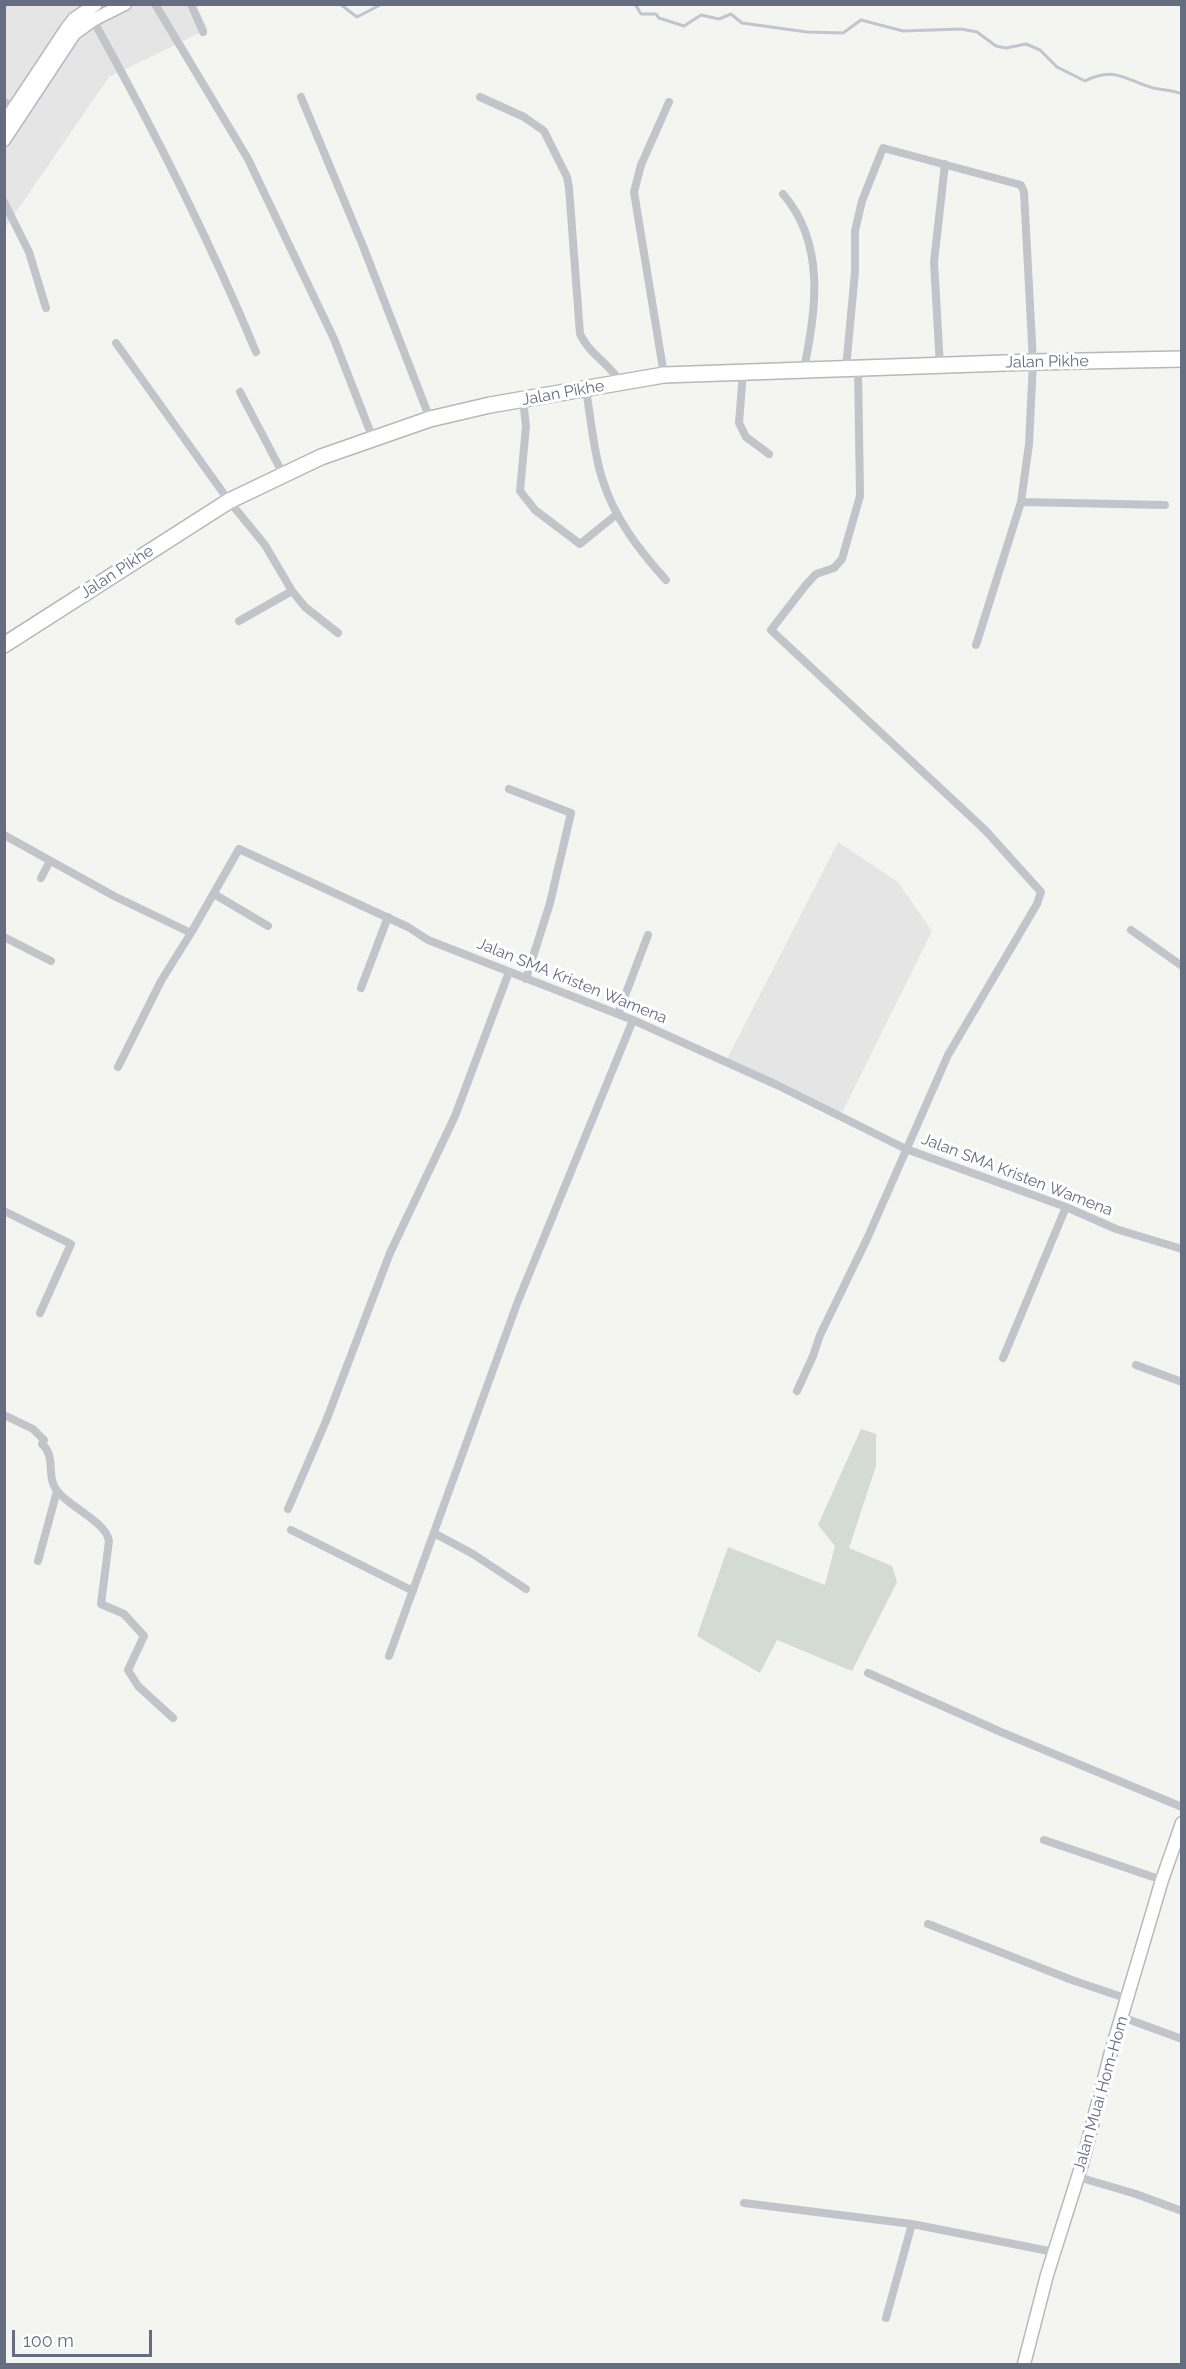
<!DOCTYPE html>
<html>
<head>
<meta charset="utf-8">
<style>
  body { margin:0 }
  #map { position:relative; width:1186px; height:2369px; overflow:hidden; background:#f4f5f1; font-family:Raleway,sans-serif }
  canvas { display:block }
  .frame { position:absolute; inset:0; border:6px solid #656d81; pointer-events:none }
  .scale { position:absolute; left:12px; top:2330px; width:140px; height:27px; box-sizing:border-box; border:3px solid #656d81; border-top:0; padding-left:8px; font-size:18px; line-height:21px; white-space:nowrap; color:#656d81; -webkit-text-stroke:4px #fff; paint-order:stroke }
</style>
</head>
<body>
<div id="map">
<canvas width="1186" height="2369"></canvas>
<div class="frame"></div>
<div class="scale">100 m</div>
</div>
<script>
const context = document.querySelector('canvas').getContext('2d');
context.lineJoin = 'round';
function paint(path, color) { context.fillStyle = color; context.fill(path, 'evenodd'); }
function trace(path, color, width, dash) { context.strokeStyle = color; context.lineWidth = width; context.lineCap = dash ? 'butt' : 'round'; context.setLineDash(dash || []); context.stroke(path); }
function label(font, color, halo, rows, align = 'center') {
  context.font = font + ' Raleway,sans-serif'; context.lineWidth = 6; context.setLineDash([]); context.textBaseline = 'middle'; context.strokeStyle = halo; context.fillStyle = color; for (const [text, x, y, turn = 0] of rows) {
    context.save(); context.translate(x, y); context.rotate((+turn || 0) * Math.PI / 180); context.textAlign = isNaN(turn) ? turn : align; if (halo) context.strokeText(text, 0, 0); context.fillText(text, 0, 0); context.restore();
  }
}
const built = new Path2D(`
  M5,5H196L208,29L109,77L5,228Z
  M838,842L898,882L932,931L841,1115L725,1063Z`);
const green = new Path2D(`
  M861,1429L876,1434V1466L849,1548L892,1566L897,1582L852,1671L777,1640L760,1673L697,1636L728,1547L825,1585L835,1546L818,1525Z`);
const stream = new Path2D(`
  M340,4L357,17L382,4
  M635,4L641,14H656L659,18L684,26L701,15L719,19L731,14L742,23L807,32L843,33L861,20L903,31L961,29L977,32L996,46L1006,48L1026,44L1040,50L1057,67L1085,81C1116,66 1125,80 1153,88C1163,90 1172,90 1182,94`);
const street = new Path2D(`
  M155,4L248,159L334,339L373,439
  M191,4L203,32
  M93,20C153,128 209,239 256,352
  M301,97L363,246L430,419
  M480,97L524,117L544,131L567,177L569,188L580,334C590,355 609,363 621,383
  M4,102L15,108
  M783,194C826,244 816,309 804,369
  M4,202L29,252L46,308
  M116,343L229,501L265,545L292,591L305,607L338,633
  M940,366L934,262L945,164
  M846,368L855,272V231L862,201L883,148L1021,185L1024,192L1033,362L1029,444L1021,502L976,645
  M743,372L739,423L746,437L769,454
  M664,375L634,192L641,165L669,102
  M586,390C591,418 593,450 602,478C614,518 639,550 666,580
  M240,392L283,474
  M523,400L526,426L520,491L535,510L580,544L617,514
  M1021,502L1165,505
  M239,621L292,591
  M509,789L571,813L550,903L526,979
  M4,835L114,896L191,933L239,849L408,927L428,940L633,1020L777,1085L906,1149L1066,1207L1116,1229L1182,1249
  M41,878L50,861
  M214,894L268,926
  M1131,930L1182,966
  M4,937L51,961
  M361,988L388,917
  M618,1014L648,935
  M118,1067L161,981L191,933
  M4,1211L71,1244L40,1313
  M1003,1358L1066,1207
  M1136,1365L1182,1382
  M797,1391L813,1356L820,1335L867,1239L948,1055L1037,904L1041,892L985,830L771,630L805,586L816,574L834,568L842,559L860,496L858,369
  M4,1415L33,1429L44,1440L42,1444C57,1457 45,1478 58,1492C70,1507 106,1522 109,1541L101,1604L124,1614L144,1636L128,1670L138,1686L173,1718
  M288,1509L326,1421L390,1253L455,1116L509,972
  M291,1530L413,1591
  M434,1533L473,1554L526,1589
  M38,1561L57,1491
  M389,1656L518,1301L633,1020
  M868,1673L1001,1732L1182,1807
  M1044,1840L1162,1880
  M928,1924L1072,1980L1128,1999
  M1122,2017L1182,2039
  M1078,2177L1136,2194L1182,2211
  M744,2203L912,2224L1054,2252
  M886,2318L912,2224`);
const secondary = new Path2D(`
  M4,123L67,28L74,19L96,4
  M4,140L74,34L93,20L125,4
  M1024,2364L1047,2275L1082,2164L1111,2052L1162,1880L1182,1823`);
const highway = new Path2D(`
  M4,645L229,501L321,457L430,419L490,405L664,375L1033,362L1182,359`);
const streetNames = [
  ["Jalan Pikhe",1047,362,-1],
  ["Jalan Pikhe",563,393,-10],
  ["Jalan Pikhe",117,572,-33],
  ["Jalan SMA Kristen Wamena",572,981,22],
  ["Jalan SMA Kristen Wamena",1017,1175,21],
  ["Jalan Muai Hom-Hom",1101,2094,-74]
];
paint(built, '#e5e5e5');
paint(green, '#d4dbd2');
trace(stream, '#c0c6cd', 3);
trace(secondary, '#b7b9bf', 15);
trace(highway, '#b5b7bb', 18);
trace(street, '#c3c4c9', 8);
trace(secondary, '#fff', 12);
trace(highway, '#fff', 15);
label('16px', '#656d81', '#fff', streetNames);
</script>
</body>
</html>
